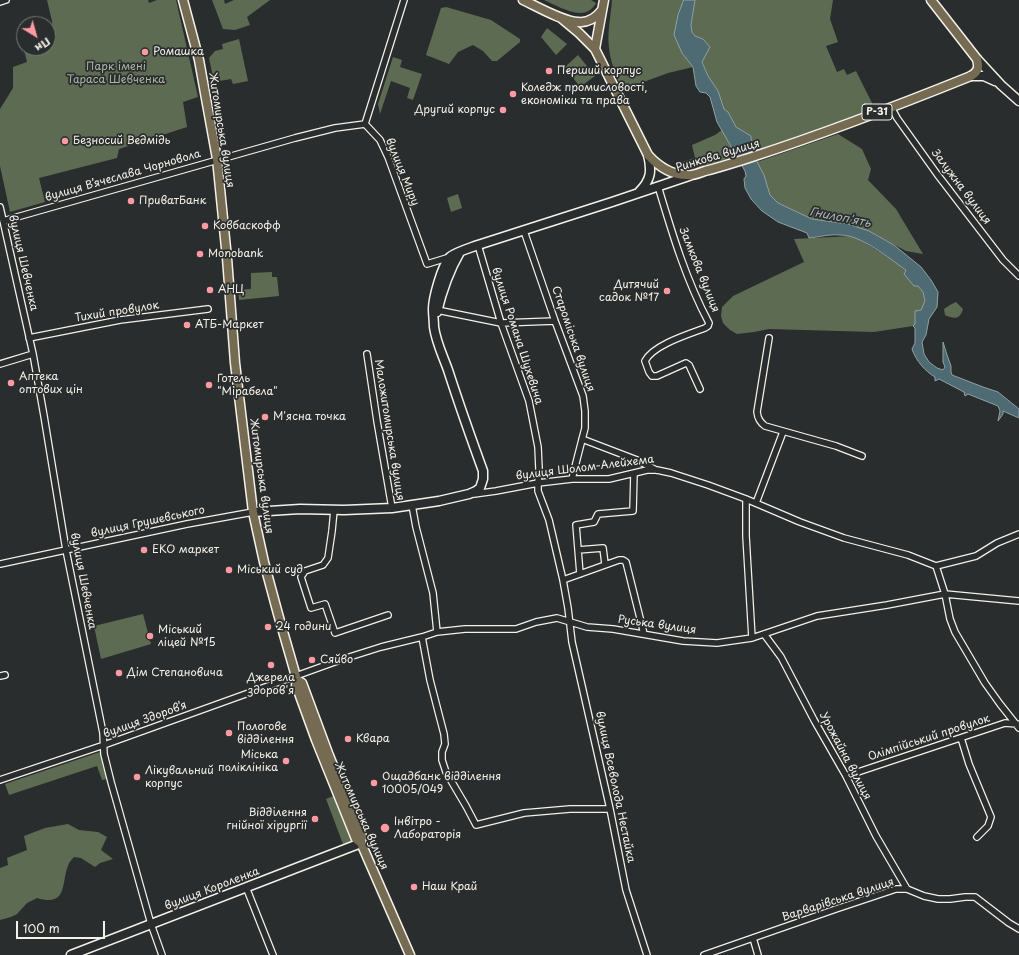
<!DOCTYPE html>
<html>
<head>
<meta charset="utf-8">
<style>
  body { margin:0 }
  #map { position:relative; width:1019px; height:955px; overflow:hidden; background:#2a2d2e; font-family:"Playpen Sans",sans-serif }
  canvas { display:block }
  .north { position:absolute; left:16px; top:16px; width:40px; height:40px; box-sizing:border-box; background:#2a2d2e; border:1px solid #7b7b78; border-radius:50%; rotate:143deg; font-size:11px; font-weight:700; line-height:16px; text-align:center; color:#f4f1e8 }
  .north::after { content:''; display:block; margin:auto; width:14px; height:18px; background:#ff9aa2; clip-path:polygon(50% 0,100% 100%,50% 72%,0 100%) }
  .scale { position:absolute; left:16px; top:921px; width:89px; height:18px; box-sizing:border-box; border:2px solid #f4f1e8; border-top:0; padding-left:5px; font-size:12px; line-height:14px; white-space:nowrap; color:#f4f1e8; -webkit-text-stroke:3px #2a2d2e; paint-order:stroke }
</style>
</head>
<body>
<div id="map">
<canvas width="1019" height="955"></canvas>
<div class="north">Пн</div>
<div class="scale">100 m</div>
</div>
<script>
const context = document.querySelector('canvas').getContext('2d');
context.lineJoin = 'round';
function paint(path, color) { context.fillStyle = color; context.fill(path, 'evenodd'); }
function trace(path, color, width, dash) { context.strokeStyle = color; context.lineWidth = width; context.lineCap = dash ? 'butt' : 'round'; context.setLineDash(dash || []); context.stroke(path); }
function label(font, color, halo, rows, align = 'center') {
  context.font = font + ' "Playpen Sans",sans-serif'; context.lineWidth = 3.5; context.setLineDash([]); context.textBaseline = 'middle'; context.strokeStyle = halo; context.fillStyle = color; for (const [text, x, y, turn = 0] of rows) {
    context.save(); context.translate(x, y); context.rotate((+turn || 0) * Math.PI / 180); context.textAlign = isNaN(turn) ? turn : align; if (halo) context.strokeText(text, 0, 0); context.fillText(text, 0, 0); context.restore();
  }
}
const green = new Path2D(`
  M47,0H148L149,3L157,0H176L198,97L183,102L187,127L119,149L117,158L39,178L45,202L10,212L0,166V109L13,88V67L27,62L22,41H24V48H48V33L53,32L52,21Z
  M212,0H224L225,4L234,0H270L247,17L250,25L235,30L223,29Z
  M544,0H591L596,3C595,5 593,8 590,10C578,19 556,5 544,0Z
  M612,0H684L682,53L693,67L668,73L622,90C617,77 610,62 609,48C607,32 611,15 612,0Z
  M695,0H833L830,19L838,42L826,46L837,72L844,69L847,75L856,71L875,109L752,152L751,136L736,127L728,112L724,109L718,91L708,76L702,61L710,47L703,39L695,36L692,32L691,25Z
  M446,7L491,20L520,39V42L497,61H492L483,51L473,45L458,52L449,64L426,55L441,8Z
  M547,28L567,44L556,55L541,37Z
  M239,39L248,81L233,84L231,79L214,82L209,58L215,51L223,49L222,44Z
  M578,55L595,76L580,87L565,67Z
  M393,57L402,60L400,67L422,74L413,100L407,98L410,88L391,81L380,114L378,104Z
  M722,130L737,157L700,167L685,170L682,162L695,158L692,145L715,135Z
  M838,134L862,149L871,169L868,180L896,209L923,254L906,251L869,231L848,224L812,219L778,203L770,195L764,175L757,162Z
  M458,194L462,208L451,212L447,198Z
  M851,236L857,238L883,254L906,270L923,292L925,301C922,308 918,322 913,326L874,332L769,329L754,332L737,334L730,330L723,323L721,316L722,307L733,296L804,262L794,239Z
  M272,272V277H277L279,296L239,300L238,290L251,289V273Z
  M956,302L963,309C960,320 954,319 945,315L944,309L950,305Z
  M143,614L151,644L101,659L94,626Z
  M100,752L107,779L102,780L97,766L9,795L5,784Z
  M336,795L354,841L343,844L326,799Z
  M68,824L79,830L98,832L107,837L101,850L113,859L100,863L95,867L81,858L74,857C57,872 74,909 37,898L27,903L17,914L11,917L0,920V868L8,865L7,858L27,850L24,836L45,828Z`);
const water = new Path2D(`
  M684,0H695L691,25L692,32L695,36L703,39L710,47L702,62L708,76L718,91L724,109L728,112L736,127L751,136L752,152L764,175L770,195L778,203L812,219L848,224L869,231L894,245L921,267L931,280L938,292L937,307L929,319L926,335L922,342L924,354L929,362L937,368L943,370L945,367L943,362V342L947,355L951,366V372L952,375L983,387L998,392L1019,409V418L1003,411V414L998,421L1000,411L998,406L968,394L965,396L964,392L939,379L935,381V377C925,371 916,361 912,349L915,343V328L913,326L915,324V311L921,310L925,301L923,292L918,286H914L904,274L906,270C888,258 862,235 840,235C830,234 819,237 809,238L807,233L778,222L762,211L751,199L745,188L744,179L746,176L745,171L717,122L710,97L706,93L700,92L696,86L693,67L682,53L674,35L678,15Z`);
const street = new Path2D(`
  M0,2L6,0
  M891,107L897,118L937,174L1003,260L1019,276
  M365,124L380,140L388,157L427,264L450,257
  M365,124L404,0
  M658,186C672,233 686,280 709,323L708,326L705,328C689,334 653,345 645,361L649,372L652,376H657L686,363L689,365L700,389
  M0,207L33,354L44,416L66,550L103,733L104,754L111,782L151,924L162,955
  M3,221L295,138L335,128L365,124
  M524,231L555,321L583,396L585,411V428L577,459L572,479
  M478,245L501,323L529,401L538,447L539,469L538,483V491L549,520L563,580L568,608L572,642L610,809L626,890L647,955
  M437,310L501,323L555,321
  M29,338L120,320L208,309
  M769,338L757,412C758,419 760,422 765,426L836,446L862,456
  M367,354L377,421L392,508
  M0,364L33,354
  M582,439L637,460L656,470
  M474,494L496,491L538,483L572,479H609L647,470H657L671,473L708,485L746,499L800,522L844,538L908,555L936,566L976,556L997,543L1019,534
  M746,499V536L752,638
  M756,503L783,432
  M412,505L416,527L433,593L437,632
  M334,510L332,531L328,558L323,565L305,571L301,577L311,608L325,604L335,633L388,615
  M578,550L603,548L605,564
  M0,564L187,524L253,512
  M936,566L945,594L950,619L955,632L985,683L1000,704L1019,728
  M580,574L576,525L594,522L598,514L633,511L634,473
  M563,580L619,560H623L626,562L644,634
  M764,634L781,657L814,720L846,776L876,836L907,889
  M422,637L430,680L444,734L445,744L442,752V760L446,772L466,806L476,825L524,813L570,809H610
  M0,676L5,675
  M961,738L969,764L991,817L988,826L977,837
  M846,776L1005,723L1017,724
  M0,780L104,745L343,659L381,647L422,637L437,632L465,629H516L536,622L557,618L587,627L613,629L683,641L717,643L752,638L817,616L887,605L945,594L1019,601
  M246,887L273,955
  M753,938L758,955
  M704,955L836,909L896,889H907L924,896L938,899H950L965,897H975L1009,923L1019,929`);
const secondary = new Path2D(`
  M977,59L1001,85L1019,101
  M971,76H984L995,81
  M639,192C651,180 652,171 648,155
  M437,312C442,291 449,271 460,252
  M253,512L300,509L344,510L392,508L439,501L469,494L476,491L480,488L483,479V471C471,438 459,404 448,370C443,356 436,342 434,327C434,321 433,315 433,309C433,298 442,265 450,257C456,252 470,248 478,245L612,202L689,176
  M71,955L361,843`);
const primary = new Path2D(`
  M183,0L199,60L217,159L227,258L235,363L253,512L264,562L278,614L297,680L296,685L316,740L356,839L361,843L410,955
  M523,0C536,6 564,22 578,22C587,23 596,18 602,10
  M561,18L579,33L595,49L648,155C659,167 671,175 687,175C693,176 699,173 705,171C721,167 736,162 752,157C826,133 899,105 971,76C979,71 979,67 977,59L931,0
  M595,49L604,0
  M297,680L302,683L328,753L362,836L361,843`);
const markers = [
  [145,52,4,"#ff9aa2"],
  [549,71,4,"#ff9aa2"],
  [513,94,4,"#ff9aa2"],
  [503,110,4,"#ff9aa2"],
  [65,141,4,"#ff9aa2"],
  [131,201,4,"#ff9aa2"],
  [205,226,4,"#ff9aa2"],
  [200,254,4,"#ff9aa2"],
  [210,290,4,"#ff9aa2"],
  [667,291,4,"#ff9aa2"],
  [187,325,4,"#ff9aa2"],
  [11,383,4,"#ff9aa2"],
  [209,385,4,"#ff9aa2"],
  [265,417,4,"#ff9aa2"],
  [144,550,4,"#ff9aa2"],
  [229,570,4,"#ff9aa2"],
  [268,627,4,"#ff9aa2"],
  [150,636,4,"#ff9aa2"],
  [312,660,4,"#ff9aa2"],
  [271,665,4,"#ff9aa2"],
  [119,673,4,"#ff9aa2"],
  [229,733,4,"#ff9aa2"],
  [348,739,4,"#ff9aa2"],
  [286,761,4,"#ff9aa2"],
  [137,777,4,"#ff9aa2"],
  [374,783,4,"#ff9aa2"],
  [315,819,4,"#ff9aa2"],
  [385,828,5,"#ff9aa2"],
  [414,887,4,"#ff9aa2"]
];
const shields = [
  [877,112,30]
];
const shieldNames = [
  ["Р-31",877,112]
];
const poiNames = [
  ["Ромашка",153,52],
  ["Перший корпус",557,71],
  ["Коледж промисловості,",521,88],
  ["економіки та права",521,101],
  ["Другий корпус",495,110,"right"],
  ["Безносий Ведмідь",73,141],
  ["ПриватБанк",139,201],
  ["Ковбаскофф",213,226],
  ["Monobank",208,254],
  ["Дитячий",659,285,"right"],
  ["садок №17",659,298,"right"],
  ["АНЦ",218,290],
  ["АТБ-Маркет",195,325],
  ["Аптека",19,377],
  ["оптових цін",19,390],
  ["Готель",217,379],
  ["\"Мірабела\"",217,392],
  ["М'ясна точка",273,417],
  ["ЕКО маркет",152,550],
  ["Міський суд",237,570],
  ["24 години",276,627],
  ["Міський",158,630],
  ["ліцей №15",158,643],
  ["Сяйво",320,660],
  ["Дім Степановича",127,673],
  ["Джерела",271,678,"center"],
  ["здоров'я",271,691,"center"],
  ["Пологове",237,727],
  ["відділення",237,740],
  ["Квара",356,739],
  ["Міська",278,755,"right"],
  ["поліклініка",278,768,"right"],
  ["Лікувальний",145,771],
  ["корпус",145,784],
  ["Ощадбанк відділення",382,777],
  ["10005/049",382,790],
  ["Відділення",307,813,"right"],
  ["гнійної хірургії",307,826,"right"],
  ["Інвітро -",394,822],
  ["Лабораторія",394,835],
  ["Наш Край",422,887]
];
const parkNames = [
  ["Парк імені",116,67],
  ["Тараса Шевченка",116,80]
];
const streetNames = [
  ["Житомирська вулиця",221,130,81],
  ["Ринкова вулиця",718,156,-17],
  ["вулиця Миру",402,172,68],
  ["вулиця Вʼячеслава Чорновола",123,176,-16],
  ["Залужна вулиця",961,187,53],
  ["вулиця Шевченка",23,263,77],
  ["Замкова вулиця",699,270,68],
  ["Тихий провулок",117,312,-9],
  ["вулиця Романа Шухевича",517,336,72],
  ["Староміська вулиця",573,339,71],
  ["Маложитомирська вулиця",389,430,81],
  ["вулиця Шолом-Алейхема",585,468,-7],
  ["Житомирська вулиця",261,476,82],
  ["вулиця Грушевського",148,522,-12],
  ["вулиця Шевченка",83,581,79],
  ["Руська вулиця",657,625,8],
  ["вулиця Здоровʼя",145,720,-20],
  ["Олімпійський провулок",929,738,-18],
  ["Урожайна вулиця",845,756,62],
  ["вулиця Всеволода Нестайка",615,787,78],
  ["Житомирська вулиця",361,816,66],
  ["вулиця Короленка",212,889,-21],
  ["Варварівська вулиця",838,900,-18]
];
const waterNames = [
  ["Гнилоп'ять",840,218,11]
];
paint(green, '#5d6b53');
paint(water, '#4e6b73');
trace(water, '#90a1a2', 1);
trace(street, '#f4f1e8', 8);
trace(secondary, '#f4f1e8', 11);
trace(primary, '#f4f1e8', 11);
trace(street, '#2a2d2e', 5.5);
trace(secondary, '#2a2d2e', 8);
trace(primary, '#756b52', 8);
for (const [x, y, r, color] of markers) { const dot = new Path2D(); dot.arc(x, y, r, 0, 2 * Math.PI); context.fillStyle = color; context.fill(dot); trace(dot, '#2a2d2e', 1.5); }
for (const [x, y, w] of shields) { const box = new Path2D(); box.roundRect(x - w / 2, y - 8, w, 16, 3); context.fillStyle = '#2a2d2e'; context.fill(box); trace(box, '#f4f1e8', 1); }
label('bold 10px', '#f4f1e8', null, shieldNames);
label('11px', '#f4f1e8', '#2a2d2e', poiNames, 'left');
label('11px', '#b0b5a5', '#2a2d2e', parkNames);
label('11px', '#f4f1e8', '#2a2d2e', streetNames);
label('italic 12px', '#a9b5b3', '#2a2d2e', waterNames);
</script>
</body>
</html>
